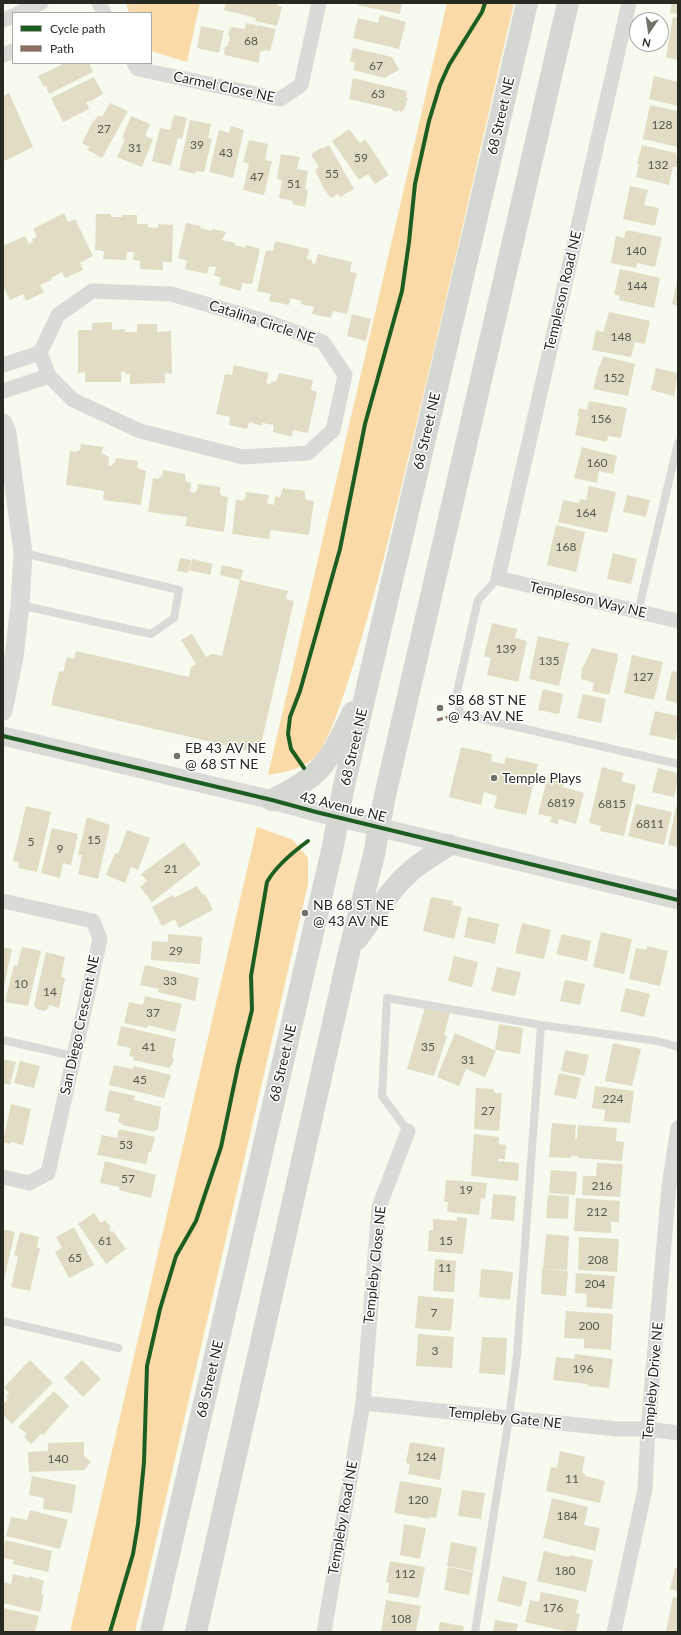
<!DOCTYPE html>
<html>
<head>
<meta charset="utf-8">
<style>
  body { margin:0 }
  #map { position:relative; width:681px; height:1635px; overflow:hidden; background:#f7faef; font-family:Lato,sans-serif }
  canvas { display:block }
  .frame { position:absolute; inset:0; border:4px solid #282a21; pointer-events:none }
  .legend { position:absolute; left:12px; top:12px; width:140px; height:52px; box-sizing:border-box; background:#fff; border:1px solid #a9aaa6; margin:0; padding:5px 7px; list-style:none; font-size:12px; color:#282a21 }
  .legend li { display:flex; align-items:center; gap:8px; height:20px }
  .legend b { width:20px; border:1px solid #a9aaa6 }
  .north { position:absolute; left:629px; top:12px; width:40px; height:40px; box-sizing:border-box; background:#fff; border:1px solid #a9aaa6; border-radius:50%; rotate:193deg; font-size:11px; font-weight:700; line-height:16px; text-align:center; color:#282a21 }
  .north::after { content:''; display:block; margin:auto; width:14px; height:18px; background:#707369; clip-path:polygon(50% 0,100% 100%,50% 72%,0 100%) }
</style>
</head>
<body>
<div id="map">
<canvas width="681" height="1635"></canvas>
<div class="frame"></div>
<ul class="legend">
<li><b style="height:5px;background:#1b5e20"></b>Cycle path</li>
<li><b style="height:5px;background:#8d6e63"></b>Path</li>
</ul>
<div class="north">N</div>
</div>
<script>
const context = document.querySelector('canvas').getContext('2d');
context.lineJoin = 'round';
function paint(path, color) { context.fillStyle = color; context.fill(path, 'evenodd'); }
function trace(path, color, width, dash) { context.strokeStyle = color; context.lineWidth = width; context.lineCap = dash ? 'butt' : 'round'; context.setLineDash(dash || []); context.stroke(path); }
function label(font, color, halo, rows, align = 'center') {
  context.font = font + ' Lato,sans-serif'; context.lineWidth = 3; context.setLineDash([]); context.textBaseline = 'middle'; context.strokeStyle = halo; context.fillStyle = color; for (const [text, x, y, turn = 0] of rows) {
    context.save(); context.translate(x, y); context.rotate((+turn || 0) * Math.PI / 180); context.textAlign = isNaN(turn) ? turn : align; if (halo) context.strokeText(text, 0, 0); context.fillText(text, 0, 0); context.restore();
  }
}
const green = new Path2D(`
  M126,3H200L187,62L151,51V13H129Z
  M447,3H514C471,188 430,373 384,557C372,603 359,649 344,694C337,713 328,743 314,758C301,770 284,772 268,775Z
  M257,827L293,840L308,858V884L135,1632H70Z`);
const building = new Path2D(`
  M226,3H278L277,5L282,7L277,26L255,21L256,18L224,10Z
  M358,3H402L400,14L357,5Z
  M672,3H678V14L670,13Z
  M380,15L406,22L399,49L353,38L358,18L378,23Z
  M673,17L678,18V60L666,57Z
  M246,23L256,25L255,32L257,25L276,29L270,51L264,50L263,52L260,51L259,63L225,55L224,52L225,47L228,45L230,37L228,35L230,29L232,27L245,29Z
  M201,26L224,31L219,53L197,48Z
  M353,48L392,57L399,70L384,78L353,70L355,63L350,61Z
  M65,63H89L93,72L49,94L46,86L44,87L38,76Z
  M654,76L678,82V106L649,99Z
  M94,77L103,94L91,101L86,102L89,109L63,122L51,98Z
  M353,78L407,91L406,97L408,98L404,110H403L402,112L397,110V112L392,110V109L349,99Z
  M9,93L33,147L5,161L3,156V96Z
  M110,103L128,111L102,158L88,150L89,147L82,143L92,123L99,115L102,117Z
  M650,105L678,111V147L643,139Z
  M174,115L187,118L182,139L178,138L171,166L152,161L160,128L170,130Z
  M131,116L150,124L145,136L153,139L142,167L117,157L125,139L122,138Z
  M190,120L211,124L208,138L212,139L204,172L196,171L195,174L179,170Z
  M231,126L244,130L233,178L209,172L219,130L229,133Z
  M349,129L360,143L365,139L389,175L375,184L368,174L359,180L332,141Z
  M249,140L268,144L265,160L272,161L264,195L243,190L249,164L243,162Z
  M329,145L354,189L340,197L338,194L331,198L324,189L315,170L319,167L311,154L321,148L322,149Z
  M642,145L676,153V156L678,157V167H673L669,185L636,177L639,164H637Z
  M281,154L300,157L297,169L308,171L305,189L308,190L305,207L292,204L293,201L279,198L282,180L277,179Z
  M630,186L648,190L644,205L659,208L655,226L623,219Z
  M64,213L68,222L75,219L93,256L80,263L83,270L65,278L62,272L51,278L52,280L40,285L44,292L26,301L23,294L10,300L3,286V246L25,236L29,244L33,242L32,239L37,237L33,229Z
  M96,214H111V217H122V215H137V224H148V227L158,228V224L173,225L172,262H163V270L140,269V261L133,260L134,252H127L126,260L103,259L104,251L95,250Z
  M186,223L201,226L200,228L211,231L212,229L226,232L222,240L235,243L234,245L245,248L246,245L260,249L252,284L242,283L241,291L219,285L221,278L214,275L216,267L209,266L207,274L185,269L187,261L178,258Z
  M626,230L662,237L655,267L637,263L636,268L611,263L616,236L624,238Z
  M275,241L309,249L307,259L312,260V263L315,264L318,254L352,262L350,272L357,273L347,314L333,311L331,318L312,314L314,307L301,304L302,301L290,298L289,305L269,301L271,294L257,291L266,250L273,251Z
  M620,269L660,278L654,308L619,300L620,296L614,294Z
  M677,282L678,283V306L672,304Z
  M609,312L650,321L645,344L635,342L631,357L592,350L596,330L603,332Z
  M352,314L371,319L366,341L347,336Z
  M112,322V330L125,329V332H137V324H157V332L171,331L172,374L165,373V383L130,384V374H125V372H121V382H85V372L78,373V331L79,330H92V323Z
  M603,356L635,364L628,396L593,389L599,366H600Z
  M234,365L269,373L266,383L271,384V381L276,382L279,373L313,380L311,390L317,392L308,433L293,430L292,437L273,432L274,425L262,423V426L249,422L247,429L229,425L230,417L216,414L225,374L232,375Z
  M656,368L678,373L674,396L651,390Z
  M589,401L627,408L621,438L608,436L607,442L575,435L579,416H577L579,408L587,410Z
  M81,444L103,447L102,453L109,457L108,465L112,466L113,463H115L116,458L138,461L137,467L139,469L146,471L141,505L103,500L104,491L66,485L70,451L77,452V450L80,451Z
  M582,447L617,456L613,474L599,471L597,483L574,478Z
  M163,470L185,474V480L187,482L191,483L190,492L194,493L197,490L198,484L220,487V493L222,496L228,497L224,532L185,526L187,517L148,512L153,478L159,479L160,476L162,477Z
  M589,486L616,492L607,533L558,522L563,500L579,503L580,499L586,500Z
  M283,488L305,491V498L307,500L314,501L309,535L271,530L269,539L232,534L236,499L243,501V499H245L246,492L269,495L267,503L274,505L275,496L280,497Z
  M627,495L650,500L646,517L623,512Z
  M556,525L585,532L576,572L547,565Z
  M613,553L637,559L631,584L607,579Z
  M180,558L191,560L188,573L177,571Z
  M192,559L213,564L210,575L189,570Z
  M222,565L243,570L241,580L220,575Z
  M240,580L288,591L286,599L294,601L259,753L51,705L59,671L63,672L67,657L74,659L76,651L189,677L191,667L196,664L181,640L192,634L206,657L212,654L222,656Z
  M492,623L517,629L515,638L527,641L518,682L487,675L491,658L484,656Z
  M538,636L569,643L559,686L529,679Z
  M592,648L618,654L617,658H618L609,695L592,691L594,683L581,679L582,669Z
  M632,655L663,662L654,700L624,693Z
  M678,667V703L665,700L672,671L676,672Z
  M543,689L563,694L559,714L538,710Z
  M583,694L606,699L601,723L577,718Z
  M655,711L678,716V728L675,740L649,735Z
  M461,747L492,754L491,761L504,764L506,757L538,764L526,815L494,808L497,796L484,792L481,805L449,797Z
  M602,767L624,773L621,781L636,785L624,836L600,831L601,826L589,823Z
  M658,768L678,773V781L674,797L652,792Z
  M549,776L565,780L563,787L584,793L576,824L559,819L558,824L550,822L552,817L538,814L546,783L547,784Z
  M677,803H678V847L668,845Z
  M636,804L672,812L664,845L628,836Z
  M26,806L51,812L37,872L18,868L19,862L13,861Z
  M87,817L110,825L98,879L78,874L82,855H78Z
  M52,828L78,834L71,865L63,863L60,878L41,873Z
  M127,830L150,838L138,870L131,867L125,883L106,875L115,853L118,854Z
  M184,842L201,864L152,902L140,887L147,881L141,874Z
  M197,886L203,895L205,894L213,910L179,928L175,919L162,926L152,907L173,895L174,898Z
  M431,897L453,901L452,905L462,907L454,939L423,931Z
  M468,917L499,924L495,944L464,937Z
  M522,923L551,930L544,959L515,953Z
  M601,932L632,939L624,974L593,967Z
  M168,934L202,937L200,964L151,960L152,941L168,942Z
  M562,934L591,941L587,961L556,954Z
  M647,946L668,951L660,986L629,979L636,948L646,950Z
  M3,947L12,949L4,987H3Z
  M22,947L41,951L28,1006L5,1002L14,965L17,966Z
  M46,952L65,957L61,977L65,978L59,1008L49,1005L48,1009L44,1011L37,1009L34,1005Z
  M454,956L478,962L472,987L448,981Z
  M145,965L199,978L195,1001L158,992L159,989L140,985Z
  M497,967L521,972L515,996L491,991Z
  M565,980L585,984L580,1005L560,1001Z
  M626,988L650,994L644,1017L620,1011Z
  M145,996L182,1004L175,1032L148,1025L147,1028L124,1023L129,1002L143,1005Z
  M425,1007L450,1013L444,1035L447,1036L434,1076L407,1069Z
  M499,1024L523,1028L520,1054L495,1050Z
  M121,1026L176,1039L172,1057L174,1059L172,1065L169,1068L133,1060L134,1057L129,1056L131,1048L117,1045Z
  M455,1033L496,1051L485,1077L466,1069L459,1086L437,1077Z
  M613,1043L641,1049L632,1086L605,1081Z
  M565,1050L589,1055L584,1076L561,1071Z
  M3,1059L16,1062L10,1085L3,1083Z
  M20,1061L40,1066L34,1088L14,1083Z
  M114,1065L133,1069L134,1066L171,1075L164,1098L109,1085Z
  M559,1073L581,1078L576,1099L554,1095Z
  M595,1086L634,1091L630,1123L604,1121L605,1110L592,1108Z
  M476,1088L494,1089V1093H502L499,1131L474,1129Z
  M109,1090L135,1096L134,1100L161,1107L158,1130H155V1132L122,1125V1123L118,1122L120,1114L105,1111Z
  M11,1104L31,1109L23,1145L11,1142L10,1144L3,1142Z
  M552,1123L576,1125L575,1139H577L578,1125L617,1128L616,1141L624,1142L622,1161L578,1158V1156H571V1158L549,1157Z
  M119,1129L155,1137L151,1152H149L146,1164L97,1155L102,1135L117,1138Z
  M474,1134L499,1137V1144L506,1145L505,1159H498V1161L519,1163L518,1181L471,1176Z
  M105,1161L156,1175L151,1198L119,1190L120,1187L100,1183Z
  M597,1163L623,1164L620,1197L582,1195L583,1176H596Z
  M551,1170L577,1172L575,1195L549,1193Z
  M446,1180L487,1183L485,1199L481,1198L479,1215L447,1212L448,1202H444Z
  M493,1194L516,1196L514,1221L491,1219Z
  M548,1195L569,1196L568,1219L546,1218Z
  M576,1198L620,1201L619,1222H611V1233L574,1231Z
  M94,1213L101,1223L105,1220L111,1227L109,1229L111,1232L113,1231L126,1249L106,1264L78,1224Z
  M457,1217L467,1218L463,1254L428,1251L429,1230H433V1219L457,1221Z
  M74,1227L94,1265L69,1278L55,1252L62,1248L56,1237Z
  M3,1229L15,1232L4,1280H3Z
  M20,1232L39,1237L37,1248H40L30,1291L11,1287L18,1256L14,1255Z
  M546,1234L569,1236L567,1270L543,1269Z
  M579,1237L619,1239L617,1272L578,1270Z
  M435,1259L456,1261L454,1292L433,1291Z
  M481,1269L513,1272L510,1300L479,1297Z
  M542,1269L568,1271L566,1296L541,1294Z
  M576,1273L615,1276L612,1309L586,1307L587,1294L575,1293Z
  M418,1296L454,1299L451,1331L415,1328Z
  M566,1311L613,1314L611,1350L584,1348V1339L564,1338Z
  M418,1334L454,1337L452,1368L416,1366Z
  M482,1337L507,1338L505,1375L479,1373Z
  M575,1354L613,1359L609,1388L587,1386L588,1384L553,1380L556,1357L574,1359Z
  M30,1360L53,1383L12,1424L3,1415V1404L8,1399L6,1397L9,1393L4,1387Z
  M82,1360L101,1379L83,1397L64,1378Z
  M54,1391L69,1406L43,1435L42,1433L31,1444L24,1437L27,1434L18,1427Z
  M84,1442V1456L91,1462L84,1470L29,1472L28,1452L48,1451V1443Z
  M410,1442L445,1448L440,1480L408,1474L410,1464L406,1463Z
  M560,1451L585,1457L582,1473L585,1474V1476L605,1481L600,1503L546,1491L551,1467L557,1468Z
  M32,1476L76,1485L72,1513L43,1509L44,1498L29,1495Z
  M400,1481L442,1488L436,1518L430,1517V1519L394,1513Z
  M462,1490L485,1493L481,1519L458,1516Z
  M552,1498L588,1507L584,1525L600,1528L595,1551L543,1538Z
  M30,1510L68,1520L60,1549L6,1536L11,1517L27,1520Z
  M404,1524L426,1528L420,1559L400,1555Z
  M5,1540L52,1551L48,1572L13,1564L14,1560L3,1558Z
  M451,1542L477,1547L473,1571L447,1566Z
  M544,1551L569,1557V1555L593,1560L586,1592L537,1581Z
  M390,1561L425,1567L419,1598L388,1593L389,1583L386,1582Z
  M448,1567L473,1572L469,1595L444,1590Z
  M675,1568L678,1569V1591L670,1589Z
  M13,1574L29,1578V1576L44,1581L41,1594L44,1595L40,1612L3,1603V1582L11,1584Z
  M503,1576L527,1582L521,1607L497,1601Z
  M541,1592L579,1600L576,1613L580,1614L576,1632H568L525,1622L530,1600L539,1602Z
  M673,1597L678,1598V1632H666Z
  M386,1600L421,1606L416,1632H381Z
  M3,1608L39,1616L35,1632H3Z
  M495,1620L518,1624L516,1632H493Z
  M440,1622L464,1626L463,1632H438Z`);
const path = new Path2D(`
  M129,13L137,3`);
const service = new Path2D(`
  M498,578L478,600L457,692L460,714L678,764
  M20,605L151,634L174,618L179,590L23,553
  M638,612L678,443
  M3,1040L73,1056
  M408,1131L382,1096L387,998L541,1025
  M3,1321L118,1348
  M475,1632L509,1418L517,1355L541,1025L657,1041L678,1047`);
const minor = new Path2D(`
  M99,3L104,13
  M629,3L498,578L678,621
  M19,13L41,3
  M3,20L13,16
  M3,55L13,51
  M134,63L138,69L280,99L301,85L319,3
  M92,291L171,294L268,322L323,342L345,375L333,430L308,453L243,457L140,431L73,400L49,376L40,353L58,315Z
  M3,365L40,353
  M3,391L49,376
  M3,901L93,921L100,939L48,1173L29,1183L3,1177
  M363,1403L618,1429H648L678,1433
  M324,1632L363,1403L379,1207L408,1131
  M614,1632L645,1489L648,1429L669,1186L678,1128`);
const tertiary = new Path2D(`
  M3,423L7,433L23,553L20,605L14,657L3,711
  M3,736L272,800L316,812L678,900`);
const secondary = new Path2D(`
  M272,800C286,793 300,786 312,776C331,760 342,735 353,712
  M357,939C374,916 389,890 411,871C422,861 436,853 449,845
  M151,1632L333,846L343,790L527,3
  M196,1632L350,948L374,855L384,800L568,3`);
const quiet = new Path2D(`
  M437,720L460,714`);
const cycleway = new Path2D(`
  M3,736L272,800L316,812L678,900
  M304,768L291,749L288,734L290,717L300,691L340,549L365,424L402,291L409,242L415,184L429,121L440,85L449,65L482,12L485,3
  M110,1632L133,1554L138,1524L144,1462L147,1366L160,1309L176,1256L196,1221L221,1147L238,1066L252,1010L251,976L267,882C276,866 293,852 308,841`);
const markers = [
  [440,708,4,"#707369"],
  [177,756,4,"#707369"],
  [494,778,4,"#707369"],
  [305,913,4,"#707369"]
];
const numberNames = [
  ["68",251,41],
  ["67",376,66],
  ["63",378,94],
  ["128",662,125],
  ["27",104,129],
  ["39",197,145],
  ["31",135,148],
  ["43",226,153],
  ["59",361,158],
  ["132",658,165],
  ["55",332,174],
  ["47",257,177],
  ["51",294,184],
  ["140",636,251],
  ["144",637,286],
  ["148",621,337],
  ["152",614,378],
  ["156",601,419],
  ["160",597,463],
  ["164",586,513],
  ["168",566,547],
  ["139",506,649],
  ["135",549,661],
  ["127",643,677],
  ["6819",561,803],
  ["6815",612,804],
  ["6811",650,824],
  ["15",94,840],
  ["5",31,842],
  ["9",60,849],
  ["21",171,869],
  ["29",176,951],
  ["33",170,981],
  ["10",21,984],
  ["14",50,992],
  ["37",153,1013],
  ["41",149,1047],
  ["35",428,1047],
  ["31",468,1060],
  ["45",140,1080],
  ["224",613,1099],
  ["27",488,1111],
  ["53",126,1145],
  ["57",128,1179],
  ["216",602,1186],
  ["19",466,1190],
  ["212",597,1212],
  ["61",105,1241],
  ["15",446,1241],
  ["65",75,1258],
  ["208",598,1260],
  ["11",445,1268],
  ["204",595,1284],
  ["7",434,1313],
  ["200",589,1326],
  ["3",435,1351],
  ["196",583,1369],
  ["124",426,1457],
  ["140",58,1459],
  ["11",572,1479],
  ["120",418,1500],
  ["184",567,1516],
  ["180",565,1571],
  ["112",405,1574],
  ["176",553,1608],
  ["108",401,1619]
];
const streetNames = [
  ["Carmel Close NE",224,87,12],
  ["68 Street NE",501,116,-77],
  ["Templeson Road NE",563,291,-77],
  ["Catalina Circle NE",262,322,18],
  ["68 Street NE",427,431,-77],
  ["Templeson Way NE",588,600,13],
  ["68 Street NE",354,747,-77],
  ["43 Avenue NE",343,807,14],
  ["San Diego Crescent NE",80,1025,-78],
  ["68 Street NE",283,1063,-77],
  ["Templeby Close NE",375,1265,-84],
  ["68 Street NE",210,1379,-77],
  ["Templeby Drive NE",653,1381,-85],
  ["Templeby Gate NE",505,1418,6],
  ["Templeby Road NE",343,1518,-80]
];
const poiNames = [
  ["SB 68 ST NE",448,700],
  ["@ 43 AV NE",448,716],
  ["EB 43 AV NE",185,748],
  ["@ 68 ST NE",185,764],
  ["Temple Plays",502,778],
  ["NB 68 ST NE",313,905],
  ["@ 43 AV NE",313,921]
];
paint(green, '#fadaa6');
paint(building, '#e0ddc4');
trace(path, '#e3e5e1', 2.5, [2, 3]);
trace(service, '#dadad7', 8);
trace(minor, '#dadad7', 15);
trace(tertiary, '#dadad7', 19);
trace(secondary, '#d5d8d2', 22);
trace(quiet, '#8d6e63', 3, [6, 3]);
trace(cycleway, '#1b5e20', 4);
for (const [x, y, r, color] of markers) { const dot = new Path2D(); dot.arc(x, y, r, 0, 2 * Math.PI); context.fillStyle = color; context.fill(dot); trace(dot, '#fff', 1.5); }
label('12px', '#56574a', null, numberNames);
label('14px', '#282a21', '#fff', streetNames);
label('14px', '#282a21', '#fff', poiNames, 'left');
</script>
</body>
</html>
